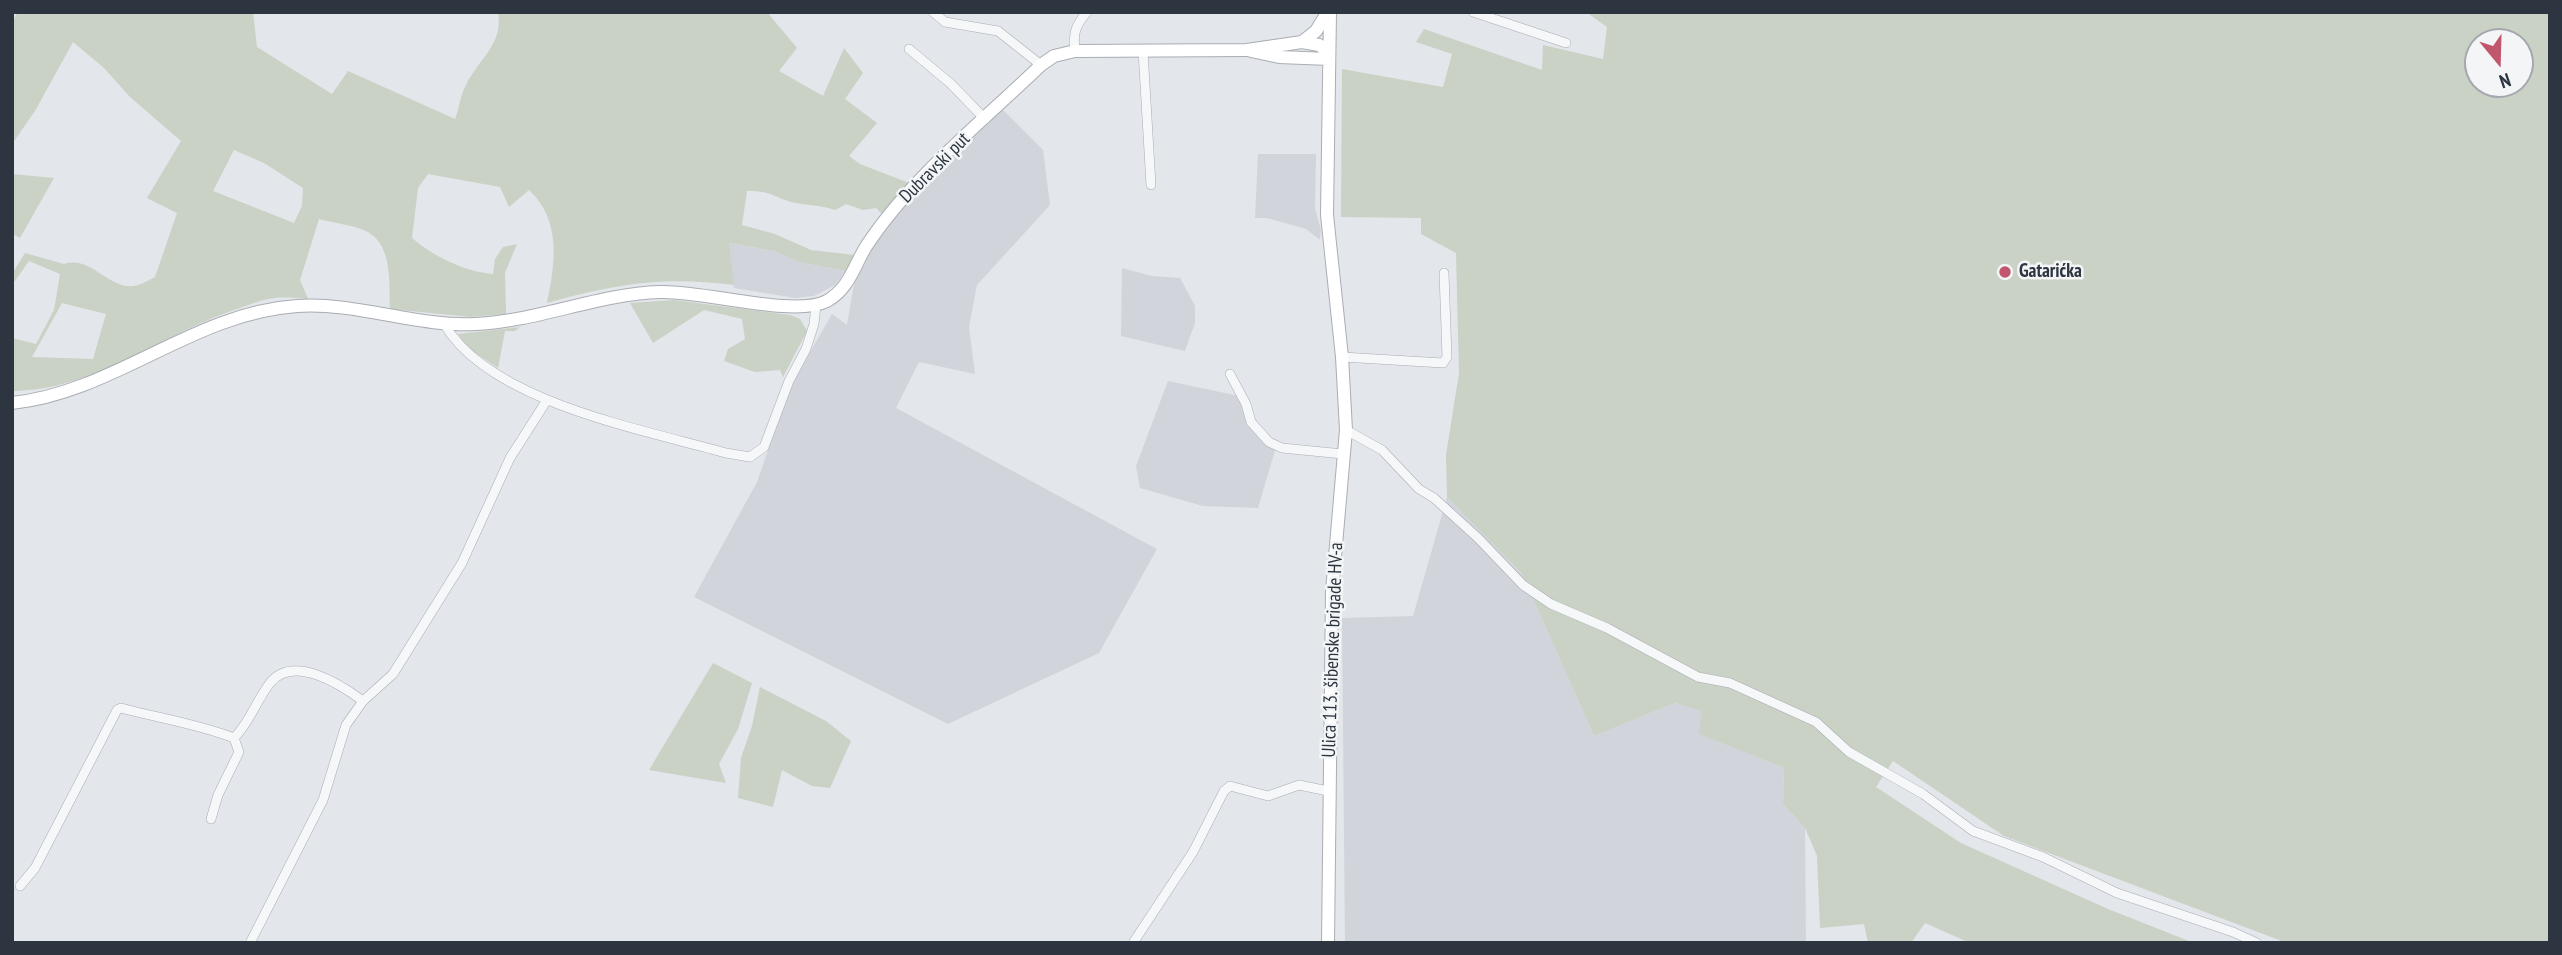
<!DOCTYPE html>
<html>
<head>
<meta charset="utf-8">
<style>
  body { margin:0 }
  #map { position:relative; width:2562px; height:955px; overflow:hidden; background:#e3e6ea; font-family:"PT Sans Narrow",sans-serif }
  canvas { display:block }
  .frame { position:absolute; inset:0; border:14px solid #2d3540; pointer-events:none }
  .north { position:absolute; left:2464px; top:28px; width:70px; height:70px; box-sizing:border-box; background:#f3f5f7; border:2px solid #a4a8ae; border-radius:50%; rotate:161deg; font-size:19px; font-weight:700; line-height:28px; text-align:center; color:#2d3540 }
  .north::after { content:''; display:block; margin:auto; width:24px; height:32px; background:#c0576c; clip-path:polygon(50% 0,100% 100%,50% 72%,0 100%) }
</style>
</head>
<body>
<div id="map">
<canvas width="2562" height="955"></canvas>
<div class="frame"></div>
<div class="north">N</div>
</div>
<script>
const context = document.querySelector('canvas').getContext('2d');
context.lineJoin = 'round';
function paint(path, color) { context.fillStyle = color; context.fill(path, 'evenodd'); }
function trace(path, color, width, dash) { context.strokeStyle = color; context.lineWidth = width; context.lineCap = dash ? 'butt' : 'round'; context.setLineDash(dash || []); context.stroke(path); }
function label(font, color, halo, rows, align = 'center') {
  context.font = font + ' "PT Sans Narrow",sans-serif'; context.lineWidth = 5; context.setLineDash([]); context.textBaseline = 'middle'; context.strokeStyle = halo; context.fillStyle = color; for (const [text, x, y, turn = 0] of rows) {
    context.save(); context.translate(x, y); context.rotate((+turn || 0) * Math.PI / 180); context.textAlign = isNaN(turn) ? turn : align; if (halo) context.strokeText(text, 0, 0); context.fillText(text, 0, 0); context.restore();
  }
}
const built = new Path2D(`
  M1002,109L1043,150L1050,205L977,285L969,327L975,374L919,362L896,408L1157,549L1099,653L948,724L694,597L757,482L790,387L832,314L847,325L854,284L866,255L901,209Z
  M1258,154H1316L1315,208L1321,230L1320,240L1306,229L1267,218H1255Z
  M728,243L775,251L798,262L846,271L835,285L814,296L795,298L734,288Z
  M1122,268L1152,276L1180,278L1195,306V323L1185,351L1121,336Z
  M1168,381L1239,396L1276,447L1258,508L1203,506L1140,488L1136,466Z
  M1447,497L1522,574L1594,736L1675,703L1701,711L1700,734L1784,768L1783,804L1805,828L1806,943H1345L1342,618L1413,616Z`);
const green = new Path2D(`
  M17,12H253L257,47L332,94L348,71L455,119C459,109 460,97 465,87C477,60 504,45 498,12H767L797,48L779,71L823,96L844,48L863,73L845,99L877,123L849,156L860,164L909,183L882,214L876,208L863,210L846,204L835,210C818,204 802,206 785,200C767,193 767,191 747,191L742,225L775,234L811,250L855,255L846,271L798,262L775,251L729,243L734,285C662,276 616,284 547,303C555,265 562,220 529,190L509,207L500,187L428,174L418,188L412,238C433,256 465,272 493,274L495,259L503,247L517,244L505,273L506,314L471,317L390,309C389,285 393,246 368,232C354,225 333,223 319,219L300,280L308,299C297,298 286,297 275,298C261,299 247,306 234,310C160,335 93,391 12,391V338L36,344L54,310L60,274L29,261L12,285V274L25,253L64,264C91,255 109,290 134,286C141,285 149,280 155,277L177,213L147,198L181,141L130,97L104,68L73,42L35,111L12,144V24ZM234,150L264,163L303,188L302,206L294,223L213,191ZM62,303L106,314L93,359L32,357Z
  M1586,12H2550V943H2287L2004,836L1893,761L1876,787L1961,843L2108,909L2194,943H1970L1925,923L1911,943H1868L1864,924L1820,928L1817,856L1805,828L1783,804L1784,768L1699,734L1701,711L1675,703L1594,736L1522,574L1447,497L1446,455L1459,373L1456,253L1421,234V218L1341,217L1342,69L1443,87L1452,54L1416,42L1424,29L1542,70L1543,45L1603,59L1607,27ZM2478,42H2520V84H2478Z
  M12,174L54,178L20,238L12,234Z
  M674,300L790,315L800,319L807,331L783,377L780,370L755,372L724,361L728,349L745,339L742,319L704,310L653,343L630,303Z
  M520,327L515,331H505L498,368L468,348L458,334Z
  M713,663L752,683L738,729L719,764L726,783L649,770Z
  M760,687L826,721L851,741L830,788L812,786L782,770L773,807L738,798L741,758L752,726Z`);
const minor = new Path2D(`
  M933,12L945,22L998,31L1041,65
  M1473,12L1566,43
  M909,49L950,83L985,119
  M1075,51C1073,33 1075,26 1087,12
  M1143,51L1151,185
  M444,324C490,402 642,429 726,453L750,457L764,447L789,381L806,349L814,324L816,305
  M1342,357L1443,363L1447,357L1444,273
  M1230,374L1246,404L1251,422L1269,442L1282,448L1343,454
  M1346,430L1382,450L1419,489L1434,498L1478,538L1523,585L1551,604L1607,628L1698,677L1730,683L1816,722L1849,752L1923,794L1973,831L2043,857L2117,893L2233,932L2257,943
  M211,819L218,795L239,752L234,738C250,722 256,701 270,683C293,654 340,684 363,701
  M20,886L35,868L117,710L121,708C158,718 198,724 234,738
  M250,943L323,800L346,725L363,701L393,674L462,563L510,458L547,400
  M1133,943L1193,852L1224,791L1230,786L1268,796L1299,785L1328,791`);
const secondary = new Path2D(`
  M1302,42L1316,31L1327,13
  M1251,51L1279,57L1329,59
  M12,403C115,392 193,313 297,306C357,302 416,327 476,324C539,321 597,294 660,292C703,290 793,318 827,301C850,288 854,265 867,245C912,177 982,122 1041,65L1054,56L1075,51L1247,50L1302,42L1319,45L1329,52
  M1328,943L1332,591L1346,430L1342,357L1327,215L1330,12`);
const markers = [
  [2005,272,7,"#c0576c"]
];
const streetNames = [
  ["Dubravski put",935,168,-45],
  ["Ulica 113. šibenske brigade HV-a",1333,650,-88]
];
const poiNames = [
  ["Gatarićka",2019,272]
];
paint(built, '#d1d5db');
paint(green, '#c9d2c5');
trace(minor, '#a9adb4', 10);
trace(secondary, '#a9adb4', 14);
trace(minor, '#f5f7f8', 9);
trace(secondary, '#fff', 12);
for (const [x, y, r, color] of markers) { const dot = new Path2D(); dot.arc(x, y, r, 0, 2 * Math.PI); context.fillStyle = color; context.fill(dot); trace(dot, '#f3f5f7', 2.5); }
label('19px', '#2d3540', '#f3f5f7', streetNames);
label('bold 19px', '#2d3540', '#f3f5f7', poiNames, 'left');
</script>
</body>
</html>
